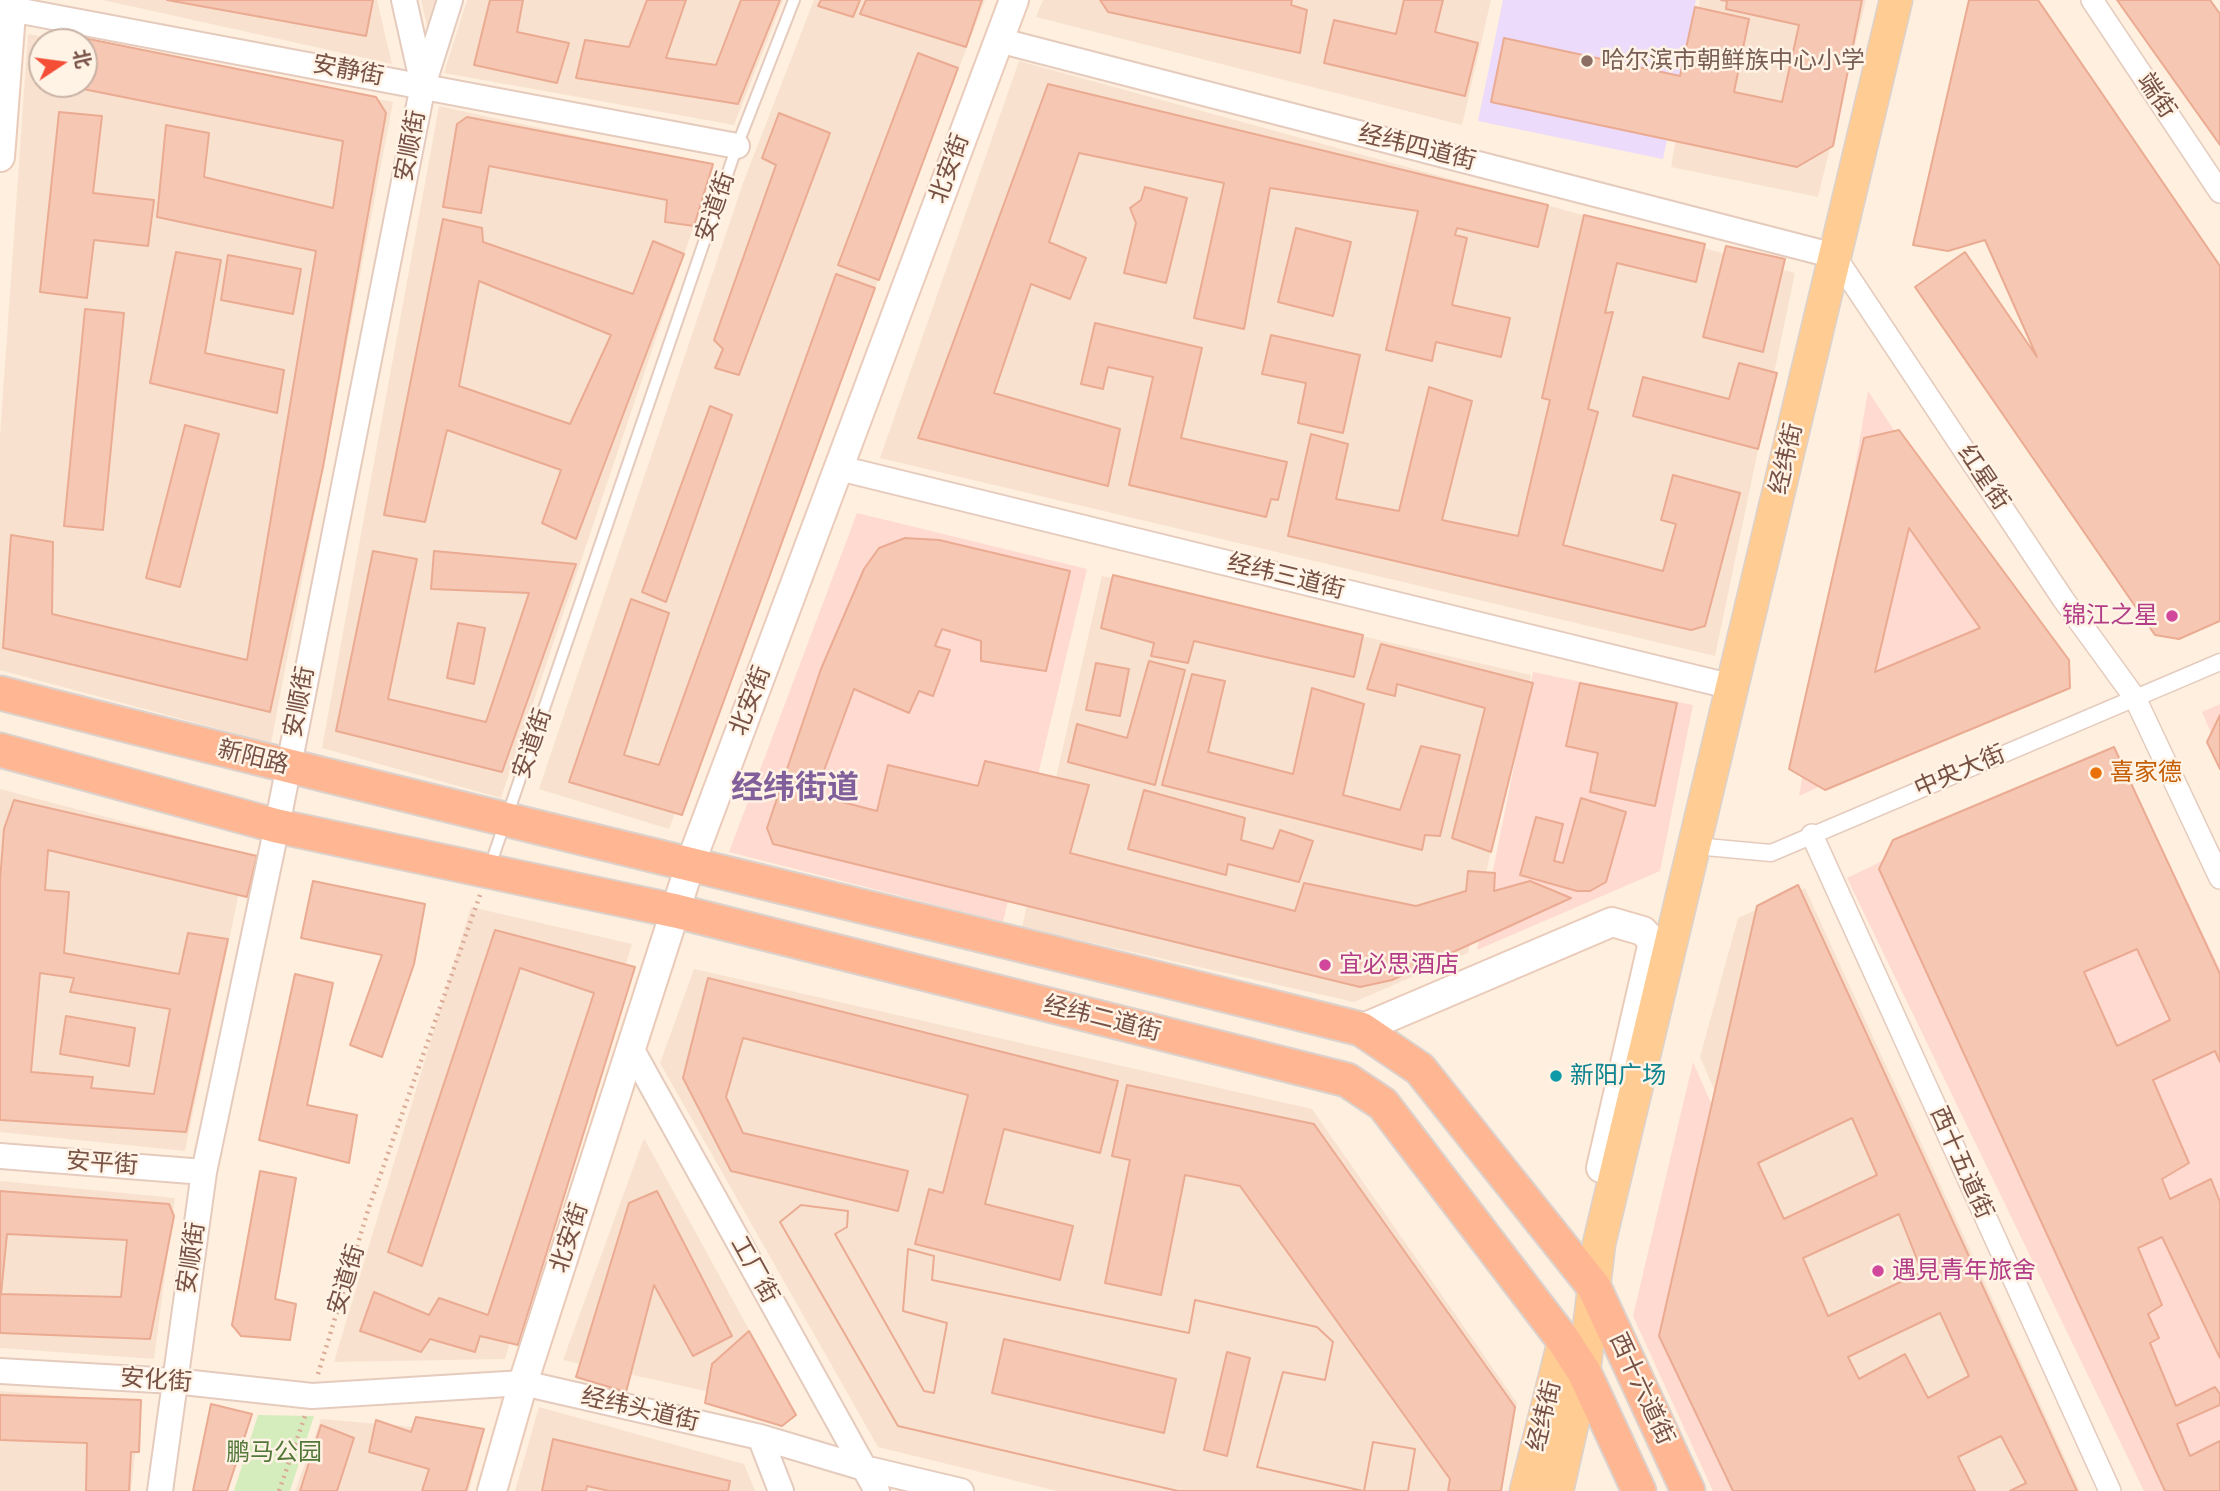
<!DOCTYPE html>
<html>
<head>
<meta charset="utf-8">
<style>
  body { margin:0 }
  #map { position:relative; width:2220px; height:1491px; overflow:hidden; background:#feefde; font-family:Arial,"Noto Sans SC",sans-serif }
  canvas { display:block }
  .north { position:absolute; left:28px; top:28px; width:70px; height:70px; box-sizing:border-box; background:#fff3e6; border:2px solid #c8b2a5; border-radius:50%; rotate:77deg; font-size:19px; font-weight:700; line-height:28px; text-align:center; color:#765144 }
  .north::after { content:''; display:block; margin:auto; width:24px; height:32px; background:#f44e37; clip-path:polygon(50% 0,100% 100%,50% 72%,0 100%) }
</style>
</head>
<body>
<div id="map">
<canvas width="2220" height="1491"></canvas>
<div class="north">北</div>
</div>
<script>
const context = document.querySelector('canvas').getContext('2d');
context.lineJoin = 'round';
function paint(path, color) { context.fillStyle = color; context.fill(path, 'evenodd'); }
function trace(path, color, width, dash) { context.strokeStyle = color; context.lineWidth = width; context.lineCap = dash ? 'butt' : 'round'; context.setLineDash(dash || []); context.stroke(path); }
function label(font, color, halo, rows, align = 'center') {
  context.font = font + ' Arial,"Noto Sans SC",sans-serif'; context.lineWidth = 5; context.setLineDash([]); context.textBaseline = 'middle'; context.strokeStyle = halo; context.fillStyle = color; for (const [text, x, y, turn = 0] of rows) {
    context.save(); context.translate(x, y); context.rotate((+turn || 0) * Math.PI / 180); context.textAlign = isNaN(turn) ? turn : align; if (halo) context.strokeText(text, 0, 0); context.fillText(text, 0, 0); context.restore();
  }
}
const residential = new Path2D(`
  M103,0H377L392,64Z
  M421,0H436L428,30Z
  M467,0H783L734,125L444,73Z
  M814,0H985L669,829L539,789L743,183Z
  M1043,0H1491L1462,125L1036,17Z
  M1700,0H1866L1818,197L1671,167Z
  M28,34L72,42H42V84H84V44L393,102L271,743L0,670V436Z
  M1019,61L1795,273L1715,656L880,458Z
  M439,106L714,166L501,798L322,748Z
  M1102,576L1531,675L1468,953L1354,1002L1022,927Z
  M0,789L247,854L185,1151L0,1132Z
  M1805,888L2080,1491H1888L1700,1057L1738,918Z
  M471,907L632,944L505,1359L334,1362Z
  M694,969L1312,1109L1517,1403L1501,1491H1057L878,1447L660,1063Z
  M644,1138L793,1410L563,1360Z
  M0,1181L175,1198L154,1359L0,1348Z
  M0,1391L141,1402L131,1491H0Z
  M539,1407L744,1464L755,1491H515Z
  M321,1419L483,1433L469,1491H295Z`);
const commercial = new Path2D(`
  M1868,391L2058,678L1799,796Z
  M857,513L1087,569L1003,922L729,852Z
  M1533,672L1693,705L1660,871L1477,950Z
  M2220,704V754L2202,712Z
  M2114,749L2220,969V1491H2144L1847,878Z
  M1693,1062L1881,1491H1713L1633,1316Z`);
const education = new Path2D(`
  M1503,0H1696L1663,159L1478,121Z`);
const green = new Path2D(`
  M258,1415L314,1416L290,1491H234Z`);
const building = new Path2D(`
  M167,0H373L366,36Z
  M490,0H523L517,32L569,43L557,83L474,65Z
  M647,0H686L666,58L716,65L741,0H780L738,104L576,78L585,40L629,47Z
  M821,0H860L853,17L818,6Z
  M866,0H982L966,47L860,14Z
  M1100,0H1292L1291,5L1307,10L1300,53L1108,12Z
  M1404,0H1443L1435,32L1478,43L1465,96L1324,63L1334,20L1396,34Z
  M1721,0H1862L1833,146L1797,167L1491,102L1504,38L1680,76L1695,7L1749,19L1734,92L1782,102L1799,25L1726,9L1727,1Z
  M1969,0H2038L2220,266V621L2179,639L2155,635L1915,287L1965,252L2037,357L1985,240L1948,251L1913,245Z
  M2117,0H2210L2220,14V145Z
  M54,32L376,97L386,113L323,467L270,712L3,648L11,535L53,542L52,614L247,660L316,251L157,217L166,125L209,133L204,177L333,208L343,141L58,84H84V42H53Z
  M918,53L958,68L879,280L838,265Z
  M1048,84L1548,205L1538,247L1457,228L1455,235L1467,238L1452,305L1510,318L1501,357L1436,342L1432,361L1386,350L1418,211L1270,188L1244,329L1194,318L1224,183L1079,153L1049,242L1086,258L1070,299L1031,284L994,393L1120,429L1108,486L918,438Z
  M59,112L102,116L93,193L154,200L148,246L94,240L87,298L40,292Z
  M779,113L830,133L739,375L715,368L723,349L714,340L776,165L762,158Z
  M467,117L713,164L694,226L665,222L667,200L489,166L481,213L443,207L457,124Z
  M1145,187L1187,198L1166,283L1124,273L1136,223L1130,208L1141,200Z
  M1584,215L1705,244L1696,282L1617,263L1605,313L1613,312L1588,409L1598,412L1563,545L1663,571L1676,524L1661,520L1673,475L1740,493L1705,626L1691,630L1288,536L1311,434L1348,444L1336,499L1399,511L1429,387L1472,401L1442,520L1518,536L1550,400L1542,398Z
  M443,219L482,228L483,242L633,294L653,241L684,254L576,539L542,523L561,470L447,430L425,522L384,515ZM479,281L611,335L570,424L459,386Z
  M1296,228L1351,242L1333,316L1278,302Z
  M1726,246L1785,259L1763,352L1703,337Z
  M176,252L221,260L205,353L284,370L277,413L150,383Z
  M228,255L301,269L293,314L221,300Z
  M836,274L875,288L682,815L569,782L631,599L669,613L624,755L659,765Z
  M85,309L124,313L103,530L64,526Z
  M1095,323L1202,348L1181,438L1287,462L1278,500L1271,499L1266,517L1129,485L1153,377L1108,367L1103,389L1081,384Z
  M1271,335L1360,355L1343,433L1298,423L1306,383L1262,374Z
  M1739,363L1777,373L1758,449L1633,416L1643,377L1729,399Z
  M710,406L732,415L666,602L642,592Z
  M185,425L219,434L180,587L146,578Z
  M1899,430L2069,660L2070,688L1825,790L1789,769L1864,438ZM1909,528L1980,628L1875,672Z
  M905,538L939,540L1070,571L1046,671L981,661V641L942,629L935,646L950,650L933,696L919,691L909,713L854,689L815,795L877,811L888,765L978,786L985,761L1089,785L1070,853L1295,911L1304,883L1416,906L1466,891L1468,871L1495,873L1494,891L1530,881L1571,898L1392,980L1360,987L773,844L767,828L821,669L864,569L879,548Z
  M373,551L417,559L388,699L486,722L529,593L431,589L434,551L576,564L502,772L336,731Z
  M1113,575L1363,635L1354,677L1194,641L1188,663L1151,656L1154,643L1101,628Z
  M458,623L485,628L474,684L447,678Z
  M1381,644L1533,683L1491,852L1452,838L1485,708L1397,684L1395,696L1367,689Z
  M1149,661L1185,670L1155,785L1068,762L1077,724L1127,738Z
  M1096,663L1129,669L1120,716L1086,710Z
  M1192,674L1225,681L1208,752L1293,774L1312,688L1364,704L1343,795L1400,810L1421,746L1460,755L1440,836L1425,835L1422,850L1162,785Z
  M1580,683L1677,703L1655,806L1590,792L1598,753L1566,746Z
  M2220,715V769L2207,742Z
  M2114,747L2220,974V1062L2215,1051L2153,1080L2189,1163L2162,1179L2170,1199L2211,1179L2220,1202V1358L2162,1237L2138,1248L2162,1305L2148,1314L2159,1338L2150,1343L2176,1406L2215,1387L2220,1394V1405L2177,1424L2190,1456L2220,1441V1491H2165L1879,869L1893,840ZM2137,949L2170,1020L2117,1046L2084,972Z
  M1144,790L1245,818L1241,840L1273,849L1280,830L1313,841L1299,882L1228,864L1226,875L1128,849Z
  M1581,798L1626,812L1606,882L1590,891H1577L1520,875L1536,817L1563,824L1554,861L1563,863Z
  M14,800L257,856L247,897L48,850L45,890L69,892L64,953L179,974L188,933L228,939L186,1132L0,1120V880L4,829ZM40,973L74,978L70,992L170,1009L154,1094L91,1088L93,1077L31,1072Z
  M313,881L425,904L414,964L382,1057L350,1045L382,955L301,938Z
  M1798,885L2077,1491H2010L2026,1483L2001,1436L1958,1457L1975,1491H1733L1659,1336L1757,906ZM1852,1118L1877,1175L1784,1219L1758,1163ZM1899,1214L1922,1272L1828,1316L1803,1258ZM1940,1313L1969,1376L1928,1398L1905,1354L1859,1379L1848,1357Z
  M495,930L635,967L518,1345L480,1336L475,1352L430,1339L421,1352L360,1331L374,1292L429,1315L439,1298L488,1315L594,993L520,968L422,1266L388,1252Z
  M295,974L333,983L307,1105L357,1115L349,1163L259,1140Z
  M708,978L1118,1081L1100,1153L1004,1129L985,1204L1073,1226L1060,1280L915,1244L929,1189L943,1193L968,1095L743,1038L726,1097L743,1133L908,1171L898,1211L731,1171L683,1078Z
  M66,1016L135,1028L129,1066L60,1054Z
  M1127,1085L1314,1124L1515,1407L1501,1491H1448L1450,1479L1240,1186L1185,1175L1161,1295L1105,1283L1130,1160L1112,1156Z
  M260,1171L296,1178L275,1299L296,1304L290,1340L241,1336L232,1325Z
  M0,1191L169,1204L174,1216L150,1339L0,1333ZM7,1234L127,1240L121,1297L1,1294Z
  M657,1191L732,1336L693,1356L654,1285L626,1392L576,1377L629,1203Z
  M801,1205L848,1211L847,1227L835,1234L924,1391L934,1393L947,1323L903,1311L908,1249L934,1256L932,1280L1189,1333L1195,1300L1317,1327L1333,1342L1325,1380L1283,1372L1257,1467L1363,1491H1178L898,1426L780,1222ZM1004,1339L1176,1379L1164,1433L992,1393ZM1227,1352L1250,1358L1227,1456L1204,1450Z
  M801,1205L848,1211L847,1227L835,1234L924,1391L934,1393L947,1323L903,1311L908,1249L934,1256L932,1280L1189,1333L1195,1300L1317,1327L1333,1342L1325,1380L1283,1372L1257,1467L1363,1491H1178L898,1426L780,1222Z
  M749,1331L796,1415L782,1426L705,1403L712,1364Z
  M0,1395L141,1400L139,1452H131L129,1491H86L87,1443L0,1440Z
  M211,1404L252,1414L227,1491H193Z
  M416,1417L484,1429L466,1491H422L429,1469L369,1452L376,1420L411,1432Z
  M321,1425L354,1438L337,1491H300Z
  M553,1439L730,1481L728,1491H609L587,1486L586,1491H542Z
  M1373,1442L1415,1449L1408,1491H1364Z
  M1373,1442L1415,1449L1408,1491H1364Z`);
const path = new Path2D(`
  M318,1374L369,1207L480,895
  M279,1491L305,1416`);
const service = new Path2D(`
  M490,866L737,146L794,0`);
const pedestrian = new Path2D(`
  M1695,846L1771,853L2220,662`);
const minor = new Path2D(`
  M2092,0L2220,192
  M1835,256L2063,599L2135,698L2220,878
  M1812,835L2110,1491`);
const tertiary = new Path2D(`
  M404,0L423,85
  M0,7L737,146
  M998,40L1835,256
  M839,468L1733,687
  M632,1050L877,1491
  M0,1156L204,1172
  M0,1371L174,1381L312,1396L523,1383L760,1437L864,1468L961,1491
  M760,1437L781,1491
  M160,1491L204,1172L277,826L423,85L450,0`);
const secondary = new Path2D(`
  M0,157L12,0
  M1361,1029L1612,922L1643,931L1653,942L1601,1168
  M492,1491L523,1383L692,859L1014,0`);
const primary = new Path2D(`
  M1526,1491L1564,1341
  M1557,1491L1584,1372L1599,1244L1896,0`);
const trunk = new Path2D(`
  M0,693C453,810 908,915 1361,1029L1420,1069L1594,1287L1688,1491
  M0,750L277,826L676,911L1347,1080L1383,1104L1564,1341L1584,1372L1639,1491`);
const markers = [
  [1587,61,7,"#8d6e63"],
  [2172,616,7,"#d1479c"],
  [2096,773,7,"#e8710a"],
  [1325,965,7,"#d1479c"],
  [1556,1076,7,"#0f9aa8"],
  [1878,1271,7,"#d1479c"]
];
const educationNames = [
  ["哈尔滨市朝鲜族中心小学",1601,61]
];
const streetNames = [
  ["安静街",348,71,11],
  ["端街",2156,96,56],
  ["安顺街",411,146,-79],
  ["经纬四道街",1417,148,14],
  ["北安街",950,169,-70],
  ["安道街",716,207,-71],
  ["经纬街",1787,459,-77],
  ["红星街",1983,478,56],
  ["经纬三道街",1286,577,14],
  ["北安街",751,701,-69],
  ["安顺街",300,702,-79],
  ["安道街",533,744,-71],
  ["新阳路",253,758,14],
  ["中央大街",1960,772,-23],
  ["经纬二道街",1102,1019,14],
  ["西十五道街",1961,1163,66],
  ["安平街",102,1164,4],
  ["北安街",570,1238,-72],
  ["安顺街",192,1258,-82],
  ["工厂街",754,1270,61],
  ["安道街",347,1280,-73],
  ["安化街",156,1381,4],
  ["西十六道街",1641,1389,65],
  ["经纬头道街",640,1410,13],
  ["经纬街",1545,1416,-76]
];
const hotelNames = [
  ["锦江之星",2158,616,"right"],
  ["宜必思酒店",1339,965],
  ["遇見青年旅舍",1892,1271]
];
const foodNames = [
  ["喜家德",2110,773]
];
const cultureNames = [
  ["新阳广场",1570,1076]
];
const parkNames = [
  ["鹏马公园",274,1453]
];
const districtNames = [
  ["经纬街道",795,789]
];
paint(residential, '#f8e2cf');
paint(commercial, '#ffdad1');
paint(education, '#ecdbfa');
paint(green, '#d5edbc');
paint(building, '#f6c7b3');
trace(building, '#eaab92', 2);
trace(service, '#e5cbbd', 14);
trace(pedestrian, '#e5cbbd', 19);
trace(minor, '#e5cbbd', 24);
trace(tertiary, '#e5cbbd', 28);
trace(secondary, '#eacbb9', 32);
trace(primary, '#dbd2ce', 35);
trace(trunk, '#dbd2ce', 37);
trace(path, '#dbaa97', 4.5, [2, 5]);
trace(service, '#fff', 10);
trace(pedestrian, '#fff', 16);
trace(minor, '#fff', 21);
trace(tertiary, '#fff', 24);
trace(secondary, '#fff', 28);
trace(primary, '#ffcc94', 32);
trace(trunk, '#ffb692', 33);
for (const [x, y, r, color] of markers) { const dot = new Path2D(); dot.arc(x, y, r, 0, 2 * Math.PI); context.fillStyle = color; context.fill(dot); trace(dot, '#fff3e6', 2.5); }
label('24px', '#785e54', '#fff3e6', educationNames, 'left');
label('24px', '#765144', '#fff3e6', streetNames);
label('24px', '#b23c85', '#fff3e6', hotelNames, 'left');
label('24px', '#c56008', '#fff3e6', foodNames, 'left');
label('24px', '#0d838f', '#fff3e6', cultureNames, 'left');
label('24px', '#527839', '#fff3e6', parkNames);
label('bold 32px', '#805f9b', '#fff3e6', districtNames);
</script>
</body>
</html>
